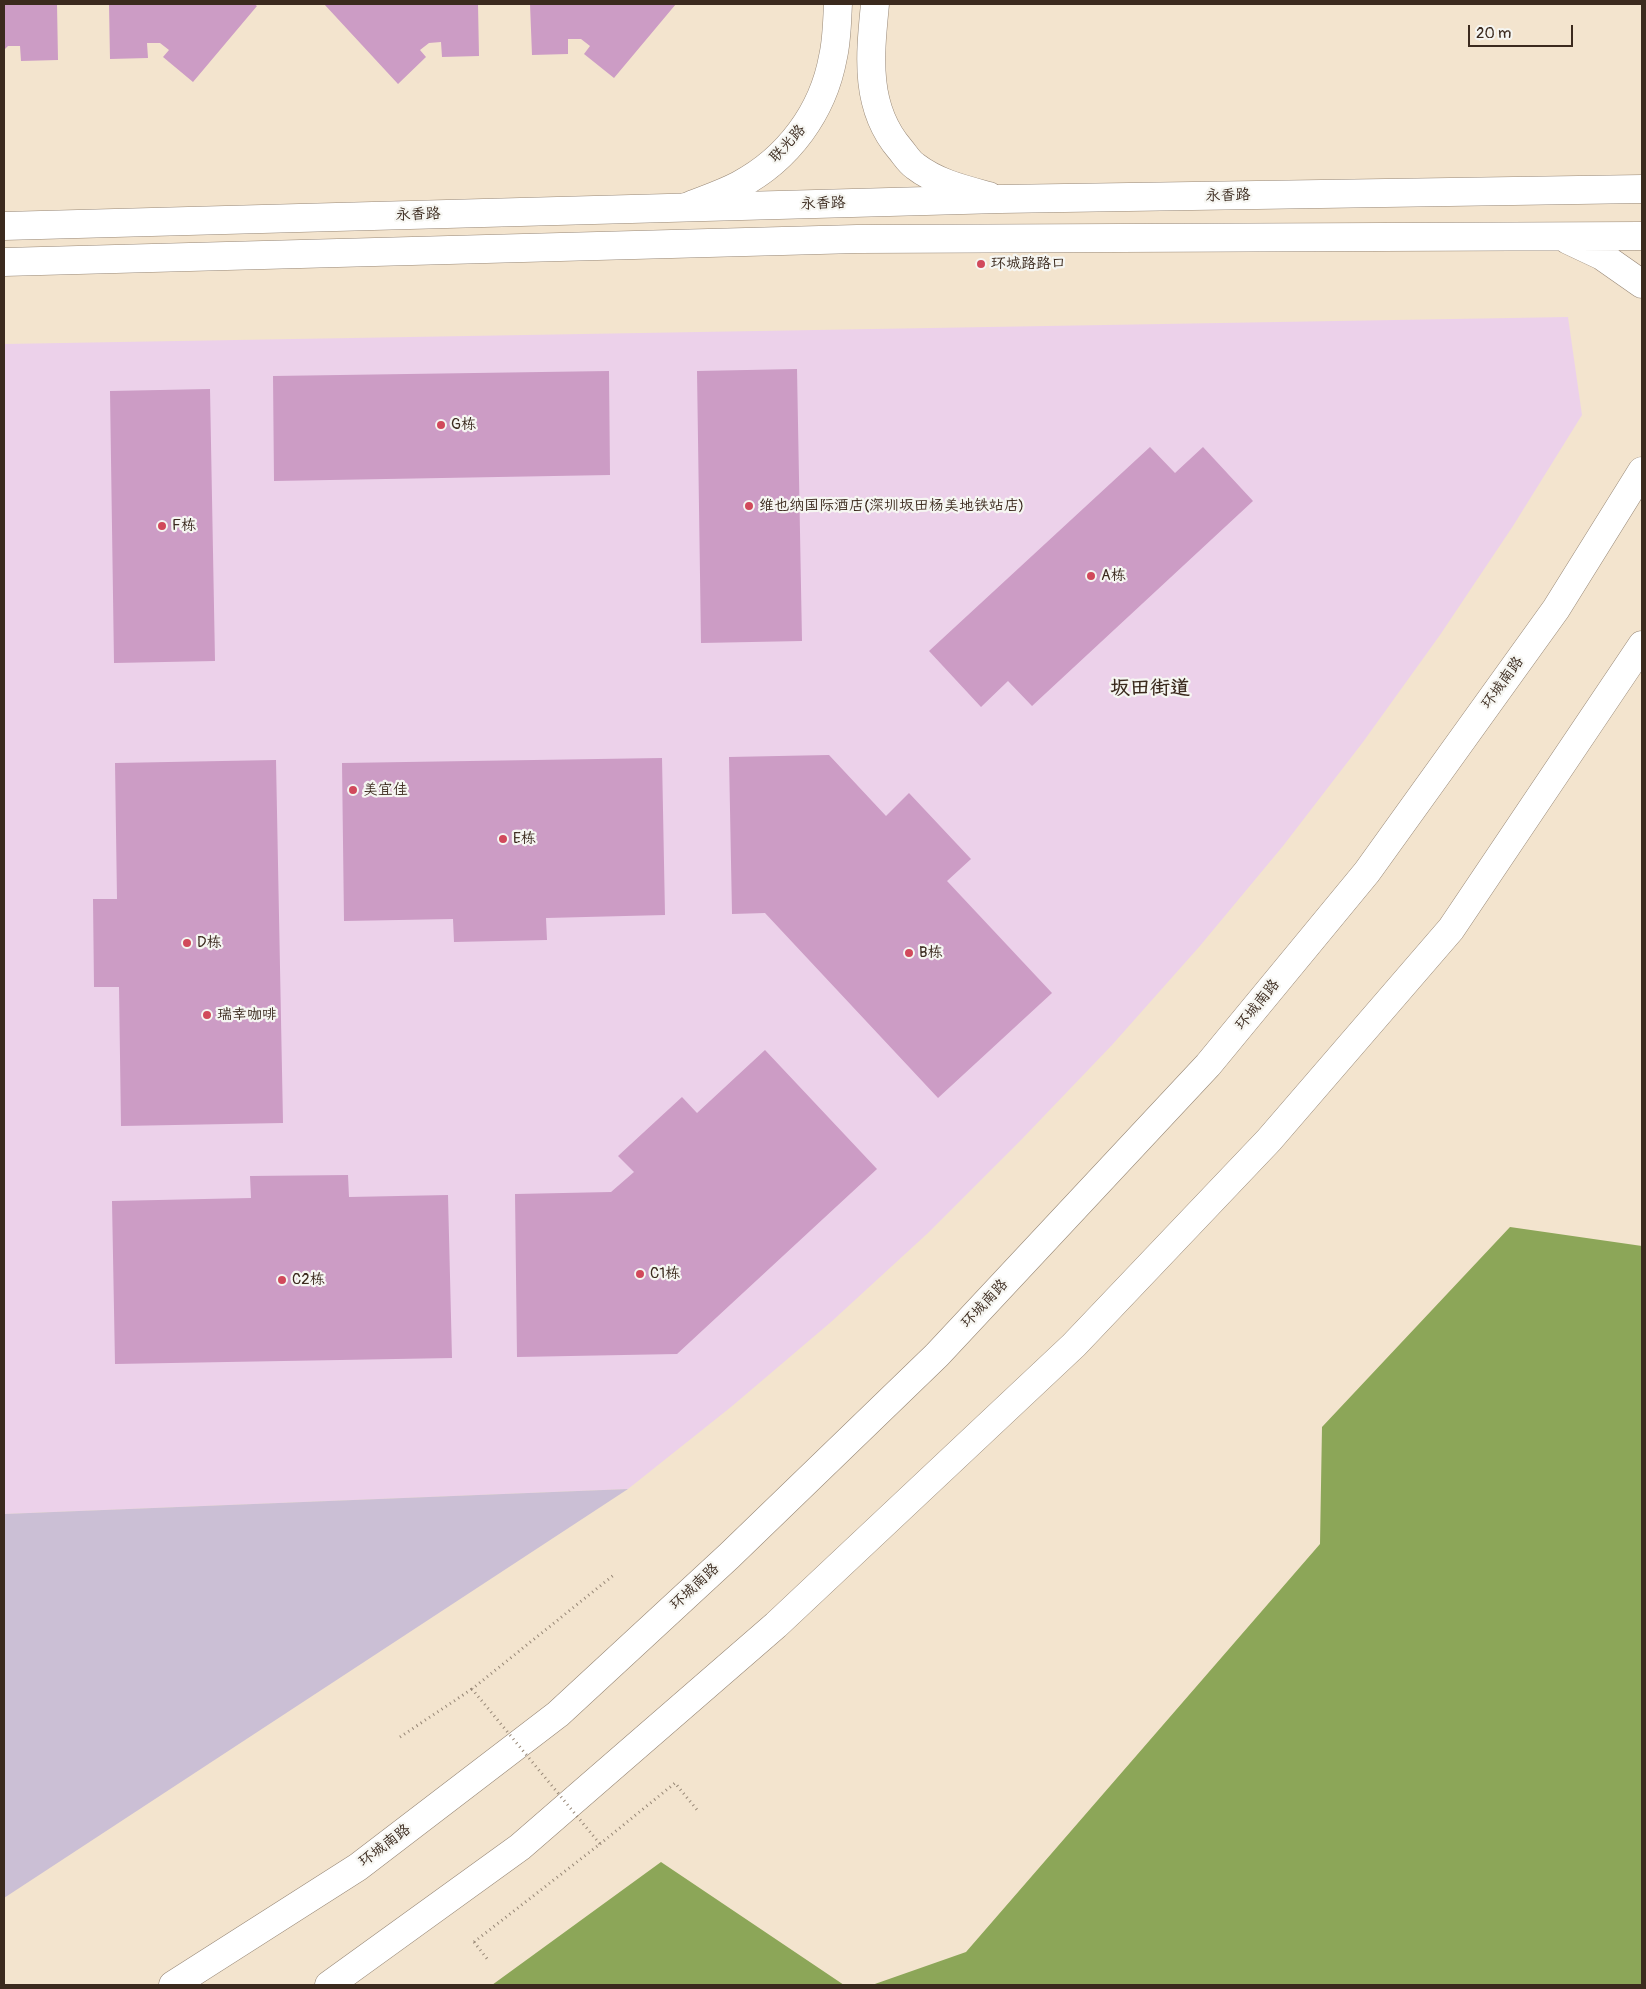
<!DOCTYPE html>
<html>
<head>
<meta charset="utf-8">
<style>
  body { margin:0 }
  #map { position:relative; width:1646px; height:1989px; overflow:hidden; background:#f3e4ce; font-family:Pangolin,sans-serif }
  canvas { display:block }
  .frame { position:absolute; inset:0; border:5px solid #3b2a1e; pointer-events:none }
  .scale { position:absolute; left:1468px; top:25px; width:105px; height:22px; box-sizing:border-box; border:2px solid #3b2a1e; border-top:0; padding-left:6px; font-size:15px; line-height:18px; white-space:nowrap; color:#3b2a1e; -webkit-text-stroke:4px #f6f6f2; paint-order:stroke }
</style>
</head>
<body>
<div id="map">
<canvas width="1646" height="1989"></canvas>
<div class="frame"></div>
<div class="scale">20 m</div>
</div>
<script>
const context = document.querySelector('canvas').getContext('2d');
context.lineJoin = 'round';
function paint(path, color) { context.fillStyle = color; context.fill(path, 'evenodd'); }
function trace(path, color, width, dash) { context.strokeStyle = color; context.lineWidth = width; context.lineCap = dash ? 'butt' : 'round'; context.setLineDash(dash || []); context.stroke(path); }
function label(font, color, halo, rows, align = 'center') {
  context.font = font + ' Pangolin,"LXGW WenKai TC",sans-serif'; context.lineWidth = 4.5; context.setLineDash([]); context.textBaseline = 'middle'; context.strokeStyle = halo; context.fillStyle = color; for (const [text, x, y, turn = 0] of rows) {
    context.save(); context.translate(x, y); context.rotate((+turn || 0) * Math.PI / 180); context.textAlign = isNaN(turn) ? turn : align; if (halo) context.strokeText(text, 0, 0); context.fillText(text, 0, 0); context.restore();
  }
}
const built = new Path2D(`
  M1568,317L1582,415L1513,526L1440,635L1363,742L1283,846L1199,947L1112,1045L1021,1140L928,1233L831,1322L731,1407L628,1489L4,1514V344Z`);
const industrial = new Path2D(`
  M628,1489L4,1898V1514Z`);
const forest = new Path2D(`
  M1510,1227L1642,1246V1985H872L966,1952L1320,1544L1322,1427Z
  M661,1862L844,1985H492Z`);
const building = new Path2D(`
  M4,4H57L58,60L21,61L20,46H8L4,50Z
  M109,4H254L257,6L193,82L163,57L169,50L160,43H147L148,58L110,59Z
  M324,4H478L479,56L442,57L441,42L429,43L420,50L426,57L398,84Z
  M530,4H676L614,78L584,54L590,46L581,39H568V54L532,55Z
  M797,369L802,641L701,643L697,371Z
  M609,371L610,475L274,481L273,376Z
  M210,389L215,661L114,663L110,391Z
  M1150,447L1175,473L1203,447L1253,501L1032,706L1008,681L981,707L929,651Z
  M829,755L886,816L909,793L971,859L947,881L1052,993L938,1098L765,913L732,914L729,757Z
  M662,758L665,915L546,918L547,940L454,942L453,919L344,921L342,763Z
  M276,760L283,1123L121,1126L119,987H94L93,899H117L115,763Z
  M765,1050L877,1169L677,1354L517,1357L515,1194L611,1192L634,1172L618,1156L682,1097L697,1113Z
  M348,1175L349,1197L448,1195L452,1358L115,1364L112,1201L251,1198L250,1176Z`);
const path = new Path2D(`
  M400,1737L472,1689
  M600,1844L675,1783L698,1811
  M474,1942L488,1960`);
const tertiary = new Path2D(`
  M875,4C870,55 864,107 900,149C905,155 909,162 915,166C937,183 963,189 989,196
  M686,207C703,200 722,194 739,185C788,159 823,112 833,57C837,40 837,21 838,4`);
const primary = new Path2D(`
  M4,226L1000,199L1642,189
  M1568,240L1602,256L1642,284
  M4,262L857,239L1642,236
  M173,1985L358,1867L558,1714L729,1556L937,1355L1208,1065L1367,872L1556,609L1642,471
  M329,1985L520,1847L776,1625L1074,1345L1269,1140L1451,929L1642,645`);
const pathBridge = new Path2D(`
  M474,1942L600,1844L472,1689L615,1574`);
const markers = [
  [981,264,5,"#d1495b"],
  [441,425,5,"#d1495b"],
  [749,506,5,"#d1495b"],
  [162,526,5,"#d1495b"],
  [1091,576,5,"#d1495b"],
  [353,790,5,"#d1495b"],
  [503,839,5,"#d1495b"],
  [187,943,5,"#d1495b"],
  [909,953,5,"#d1495b"],
  [207,1015,5,"#d1495b"],
  [640,1274,5,"#d1495b"],
  [282,1280,5,"#d1495b"]
];
const streetNames = [
  ["联光路",788,144,-47],
  ["永香路",1228,196,-1],
  ["永香路",823,204,-2],
  ["永香路",418,215,-2],
  ["环城南路",1503,683,-54],
  ["环城南路",1258,1005,-51],
  ["环城南路",985,1304,-47],
  ["环城南路",695,1587,-43],
  ["环城南路",385,1846,-37]
];
const poiNames = [
  ["环城路路口",991,264],
  ["G栋",451,425],
  ["维也纳国际酒店(深圳坂田杨美地铁站店)",759,506],
  ["F栋",172,526],
  ["A栋",1101,576],
  ["美宜佳",363,790],
  ["E栋",513,839],
  ["D栋",197,943],
  ["B栋",919,953],
  ["瑞幸咖啡",217,1015],
  ["C1栋",650,1274],
  ["C2栋",292,1280]
];
const districtNames = [
  ["坂田街道",1150,689]
];
paint(built, '#ecd1ea');
paint(industrial, '#cbbfd5');
paint(forest, '#8ca658');
paint(building, '#cc9cc5');
trace(tertiary, '#978776', 29);
trace(primary, '#978776', 29);
trace(path, '#978776', 3, [1, 4]);
trace(tertiary, '#fff', 28);
trace(primary, '#fff', 28);
trace(pathBridge, '#978776', 3, [1, 4]);
for (const [x, y, r, color] of markers) { const dot = new Path2D(); dot.arc(x, y, r, 0, 2 * Math.PI); context.fillStyle = color; context.fill(dot); trace(dot, '#f6f6f2', 2); }
label('15px', '#3b2a1e', '#f6f6f2', streetNames);
label('15px', '#3b2a1e', '#f6f6f2', poiNames, 'left');
label('bold 20px', '#3b2a1e', '#f6f6f2', districtNames);
</script>
</body>
</html>
